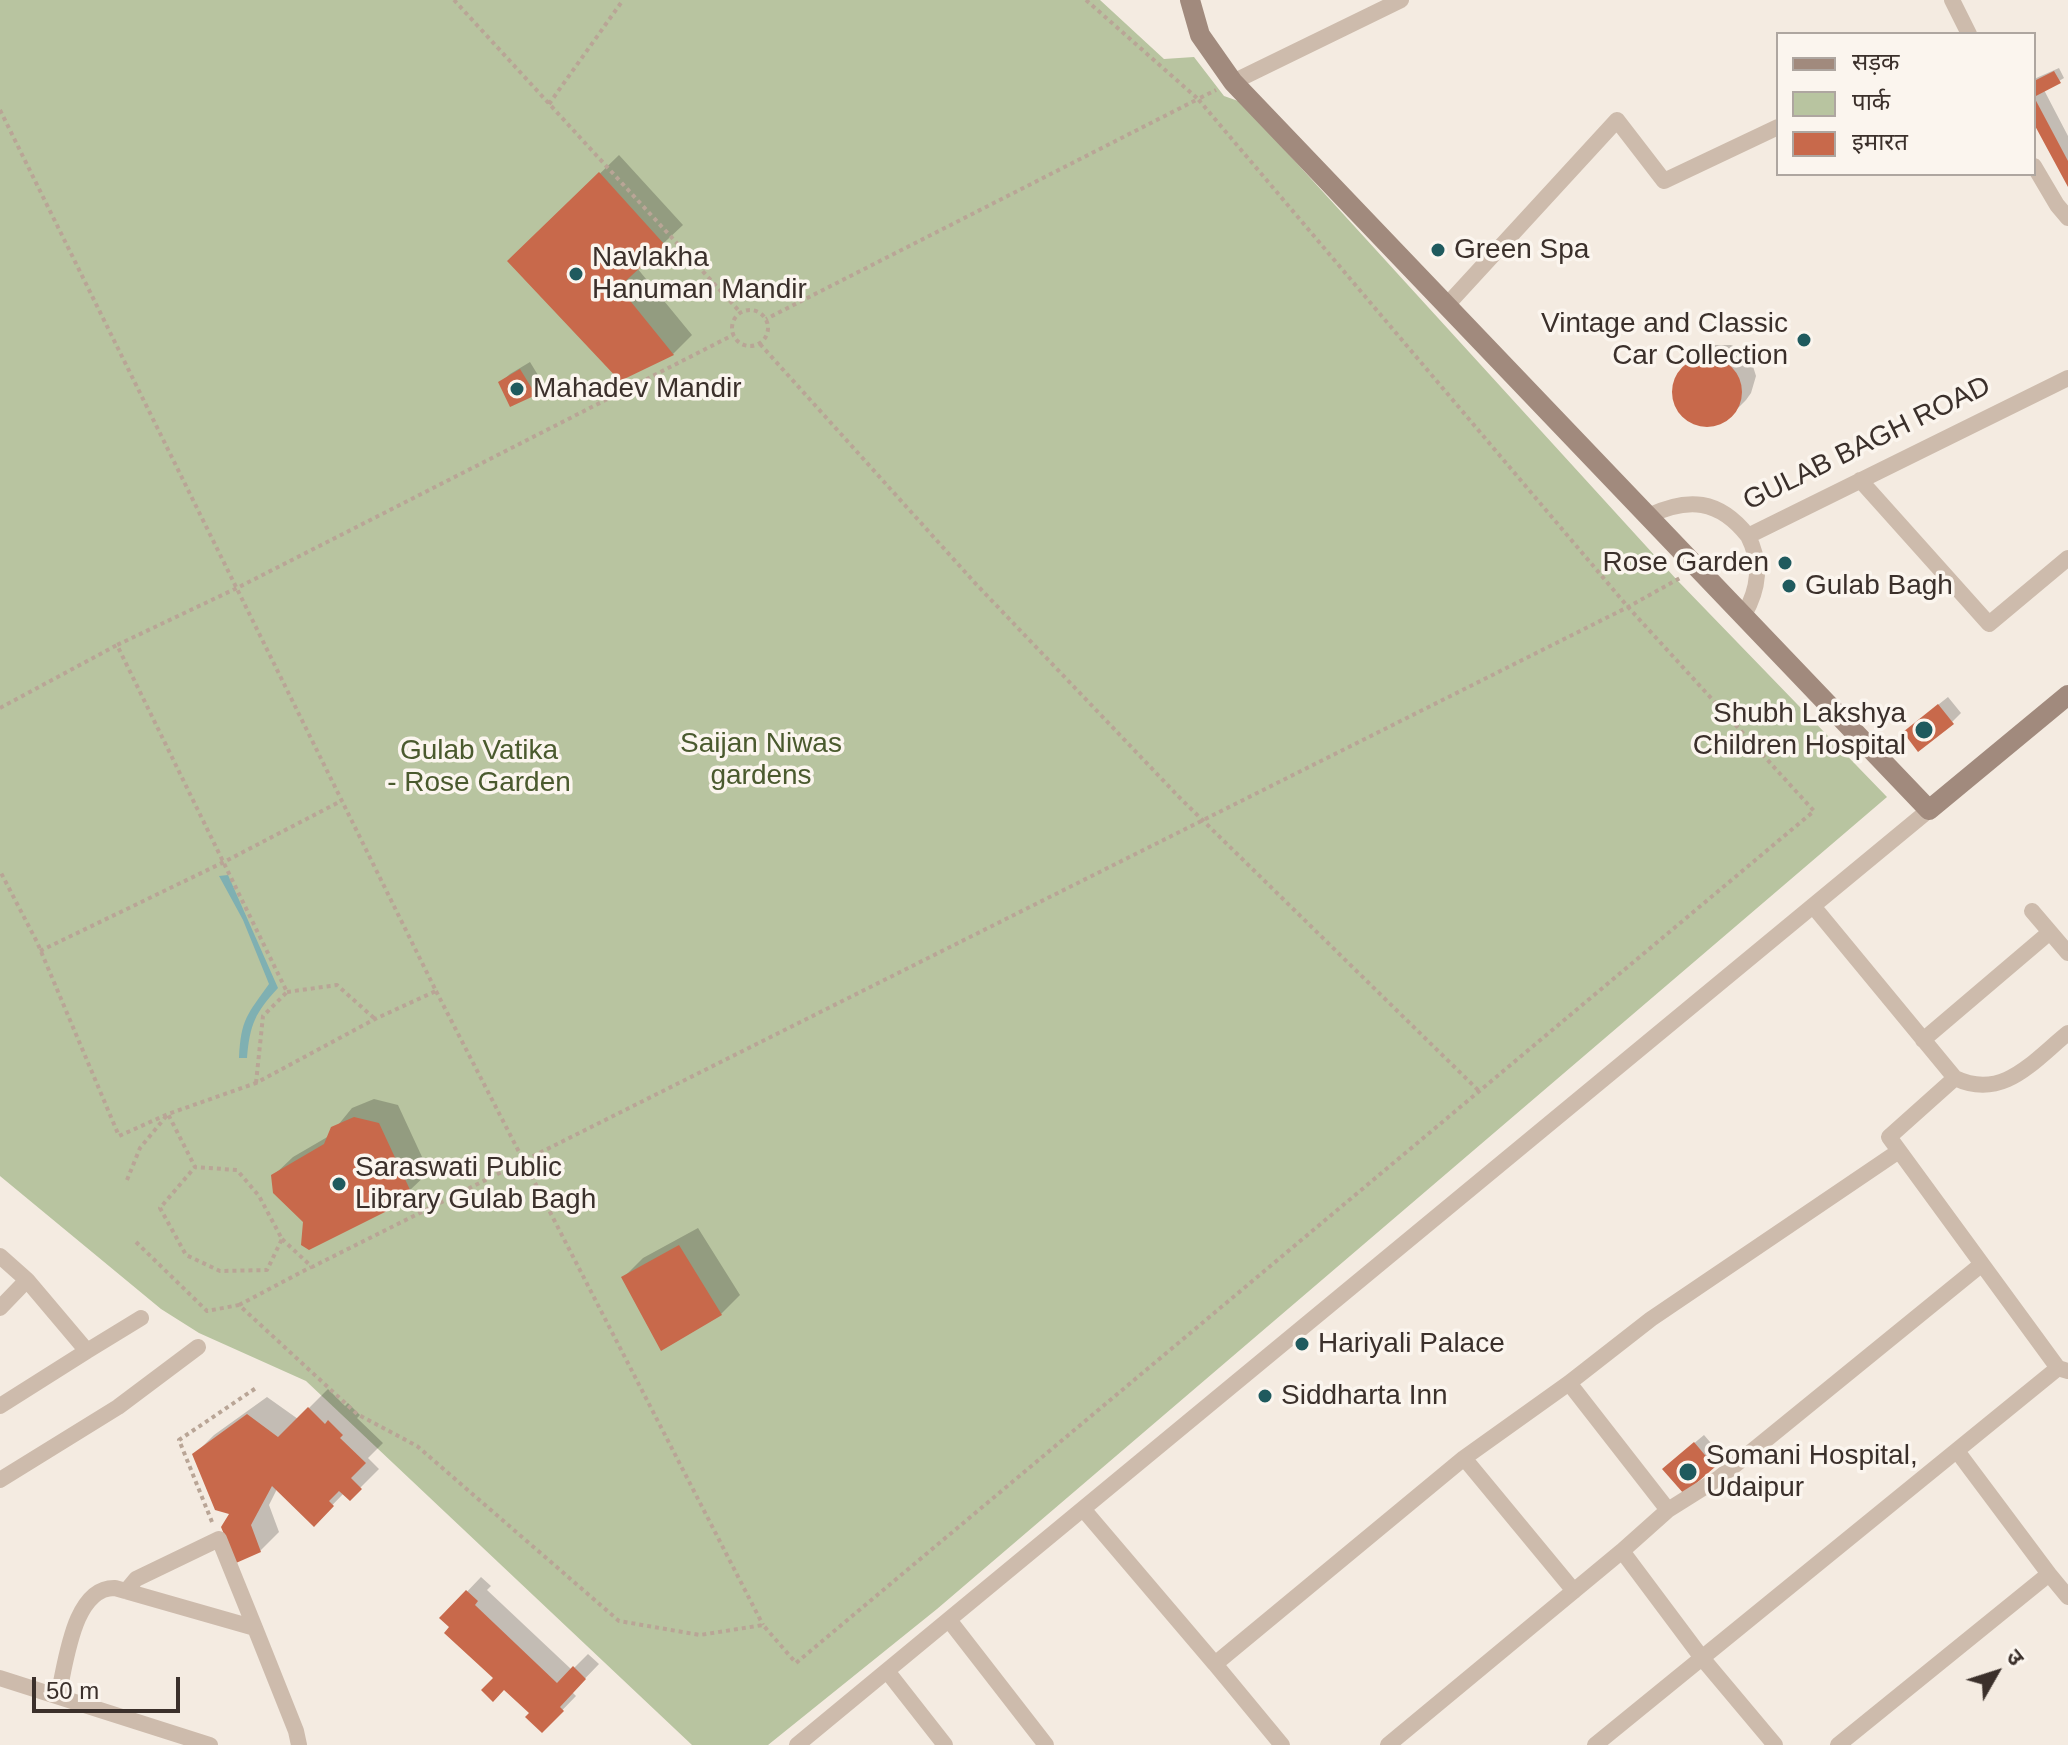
<!DOCTYPE html>
<html>
<head>
<meta charset="utf-8">
<style>
  body { margin:0 }
  #map { position:relative; width:2068px; height:1745px; overflow:hidden; background:#f4ebe1; font-family:Arial,"Noto Sans Devanagari",sans-serif }
  canvas { display:block }
  .legend { position:absolute; left:1776px; top:32px; width:260px; height:144px; box-sizing:border-box; background:#fbf5ee; border:2px solid #aea6a0; margin:0; padding:10px 14px; list-style:none; font-size:24px; color:#3b302b }
  .legend li { display:flex; align-items:center; gap:16px; height:40px }
  .legend b { width:40px; border:2px solid #aea6a0 }
  .north { position:absolute; left:1956px; top:1633px; width:80px; height:80px; -webkit-text-stroke:6px #fbf5ee; paint-order:stroke; rotate:51deg; font-size:22px; font-weight:700; line-height:32px; text-align:center; color:#3b302b }
  .north::after { content:''; display:block; margin:auto; width:28px; height:36px; background:#3b302b; clip-path:polygon(50% 0,100% 100%,50% 72%,0 100%) }
  .scale { position:absolute; left:32px; top:1677px; width:148px; height:36px; box-sizing:border-box; border:4px solid #3b302b; border-top:0; padding-left:10px; font-size:24px; line-height:28px; white-space:nowrap; color:#3b302b; -webkit-text-stroke:6px #fbf5ee; paint-order:stroke }
</style>
</head>
<body>
<div id="map">
<canvas width="2068" height="1745"></canvas>
<ul class="legend">
<li><b style="height:10px;background:#a18a7d"></b>सड़क</li>
<li><b style="height:22px;background:#b8c4a0"></b>पार्क</li>
<li><b style="height:22px;background:#c8694b"></b>इमारत</li>
</ul>
<div class="north">उ</div>
<div class="scale">50 m</div>
</div>
<script>
const context = document.querySelector('canvas').getContext('2d');
context.lineJoin = 'round';
function paint(path, color) { context.fillStyle = color; context.fill(path, 'evenodd'); }
function trace(path, color, width, dash) { context.strokeStyle = color; context.lineWidth = width; context.lineCap = dash ? 'butt' : 'round'; context.setLineDash(dash || []); context.stroke(path); }
function label(font, color, halo, rows, align = 'center') {
  context.font = font + ' Arial,sans-serif'; context.lineWidth = 7; context.setLineDash([]); context.textBaseline = 'middle'; context.strokeStyle = halo; context.fillStyle = color; for (const [text, x, y, turn = 0] of rows) {
    context.save(); context.translate(x, y); context.rotate((+turn || 0) * Math.PI / 180); context.textAlign = isNaN(turn) ? turn : align; if (halo) context.strokeText(text, 0, 0); context.fillText(text, 0, 0); context.restore();
  }
}
const green = new Path2D(`
  M0,0H1100L1164,59L1194,57L1224,96L1241,102L1677,580L1887,797L937,1609L768,1745H692L306,1381L199,1333L161,1309L0,1176Z`);
const water = new Path2D(`
  M228,875L278,988C255,1013 250,1024 247,1058H239C241,1019 247,1015 269,984L243,920L219,876Z`);
const shadow = new Path2D(`
  M2059,68L2064,78L2044,90L2068,136V181L2034,119V79Z
  M619,155L683,225L637,268L692,335L673,354L510,261Z
  M1713,345H1731L1738,348L1751,360L1756,376L1751,393L1746,400L1731,415L1716,424L1708,425L1692,421L1679,409L1675,384L1683,369L1698,354Z
  M530,362L544,385L535,394L500,383L510,374Z
  M1948,697L1961,713L1952,722L1914,724Z
  M374,1099L398,1105L429,1172L409,1191L305,1221L273,1176L293,1157L329,1136L352,1108Z
  M698,1228L740,1295L721,1314L624,1277L643,1258Z
  M328,1389L345,1406L348,1403L360,1415L357,1418L383,1443L368,1458L379,1469L350,1498L344,1493L314,1524L277,1489L269,1505L279,1532L260,1551L232,1513L195,1454L214,1435L267,1397L298,1419Z
  M1704,1435L1723,1457L1714,1466L1674,1460Z
  M481,1577L491,1586L487,1590L572,1670L588,1654L599,1664L572,1692L576,1696L542,1731L532,1712L496,1678L442,1618Z`);
const building = new Path2D(`
  M2054,71L2061,83L2034,97L2068,161V187L2034,124V81Z
  M599,172L665,245L619,287L674,355L620,381L507,261Z
  M1672 392a35 35 0 1 1 70 0a35 35 0 1 1-70 0Z
  M520,369L536,395L510,407L498,382Z
  M1938,704L1954,724L1918,752L1903,732Z
  M354,1117L379,1123L411,1192L385,1212L309,1250L301,1245L303,1222L273,1193L271,1175L324,1144L331,1127Z
  M679,1245L722,1315L661,1351L621,1277Z
  M308,1407L325,1424L328,1420L343,1435L340,1438L366,1463L351,1478L362,1489L350,1501L339,1491L329,1501L334,1506L314,1527L272,1486L251,1525L261,1552L236,1563L221,1527L229,1514L215,1510L192,1454L247,1414L278,1437Z
  M1694,1442L1715,1467L1684,1494L1662,1469Z
  M466,1590L478,1601L475,1605L557,1683L573,1666L586,1679L560,1707L564,1711L542,1733L525,1717L529,1713L504,1690L493,1702L481,1690L493,1678L444,1633L449,1627L439,1618Z`);
const path = new Path2D(`
  M454,0L740,312
  M1086,0L1198,99L1216,90
  M549,104L623,0
  M0,110L436,991L375,1019L256,1083L168,1114L119,1136L37,942L0,871
  M732 328a18 18 0 1 1 36 0a18 18 0 1 1-36 0Z
  M760,344L975,583L1179,797L1479,1091
  M0,708L117,645
  M40,951L224,862L341,801
  M436,991L763,1625
  M287,992L337,985L375,1019
  M256,1083L263,1016L287,992L117,645L237,588L733,335
  M127,1180L140,1148L168,1114L195,1167L237,1170L259,1196L282,1239L267,1270L220,1271L186,1255L160,1208L195,1167
  M282,1239L312,1267L1628,607L1680,578
  M136,1242L207,1311L239,1305L357,1414L417,1446L619,1621L700,1635L763,1625L796,1663L1814,811L1628,607L1198,99L766,319
  M239,1305L311,1267
  M212,1522L179,1440L256,1388`);
const street = new Path2D(`
  M1952,0L1969,34
  M1233,82L1401,0
  M2034,166L2057,205L2068,218
  M1447,305L1617,120L1664,181L1778,127
  M1860,480L1989,624L2068,558
  M1648,516C1688,497 1719,499 1748,536L2068,378
  M1744,615C1759,588 1762,564 1748,536
  M1813,906L1955,1078L1889,1137L2058,1368
  M2032,911L2068,953
  M1923,1040L2050,932
  M1955,1078C2003,1101 2033,1061 2068,1033
  M0,1256L27,1280L87,1351L0,1406
  M0,1308L27,1280
  M87,1351L141,1318
  M1569,1383L1668,1510
  M1957,1451L2049,1574
  M1464,1458L1569,1383L1651,1319L1899,1151
  M0,1480L118,1407L198,1347
  M1083,1509L1215,1664L1464,1458L1574,1591
  M1622,1551L1668,1510L1719,1478L1982,1264
  M126,1591L136,1579L219,1539L255,1628
  M949,1620L1046,1745
  M1215,1664L1282,1745
  M887,1671L945,1745
  M0,1678L210,1745
  M58,1696C66,1664 73,1587 115,1588L255,1628L296,1731L299,1745
  M797,1745L1929,810
  M1388,1745L1622,1551L1702,1658L1775,1745
  M1595,1745L2058,1368L2068,1371
  M1838,1745L2049,1574L2068,1597`);
const secondary = new Path2D(`
  M1190,0L1200,35L1233,82L1929,810L2068,695`);
const markers = [
  [1438,250,8,"#1f5a5e"],
  [576,274,8,"#1f5a5e"],
  [1804,340,8,"#1f5a5e"],
  [517,389,8,"#1f5a5e"],
  [1785,563,8,"#1f5a5e"],
  [1789,586,8,"#1f5a5e"],
  [1924,730,10,"#1f5a5e"],
  [339,1184,8,"#1f5a5e"],
  [1302,1344,8,"#1f5a5e"],
  [1265,1396,8,"#1f5a5e"],
  [1688,1472,10,"#1f5a5e"]
];
const poiNames = [
  ["Green Spa",1454,250],
  ["Navlakha",592,258],
  ["Hanuman Mandir",592,290],
  ["Vintage and Classic",1788,324,"right"],
  ["Car Collection",1788,356,"right"],
  ["Mahadev Mandir",533,389],
  ["Rose Garden",1769,563,"right"],
  ["Gulab Bagh",1805,586],
  ["Shubh Lakshya",1906,714,"right"],
  ["Children Hospital",1906,746,"right"],
  ["Saraswati Public",355,1168],
  ["Library Gulab Bagh",355,1200],
  ["Hariyali Palace",1318,1344],
  ["Siddharta Inn",1281,1396],
  ["Somani Hospital,",1706,1456],
  ["Udaipur",1706,1488]
];
const streetNames = [
  ["GULAB BAGH ROAD",1867,444,-26]
];
const parkNames = [
  ["Saijan Niwas",761,744],
  ["gardens",761,776],
  ["Gulab Vatika",479,751],
  ["- Rose Garden",479,783]
];
paint(green, '#b8c4a0');
paint(water, '#7fb0b2');
paint(shadow, '#0003');
paint(building, '#c8694b');
trace(path, '#b9a596', 4, [4, 4]);
trace(street, '#cdbbac', 16);
trace(secondary, '#a18a7d', 20);
for (const [x, y, r, color] of markers) { const dot = new Path2D(); dot.arc(x, y, r, 0, 2 * Math.PI); context.fillStyle = color; context.fill(dot); trace(dot, '#fbf5ee', 3); }
label('28px', '#3b302b', '#fbf5ee', poiNames, 'left');
label('28px', '#3b302b', '#fbf5ee', streetNames);
label('28px', '#4a5a2e', '#fbf5ee', parkNames);
</script>
</body>
</html>
